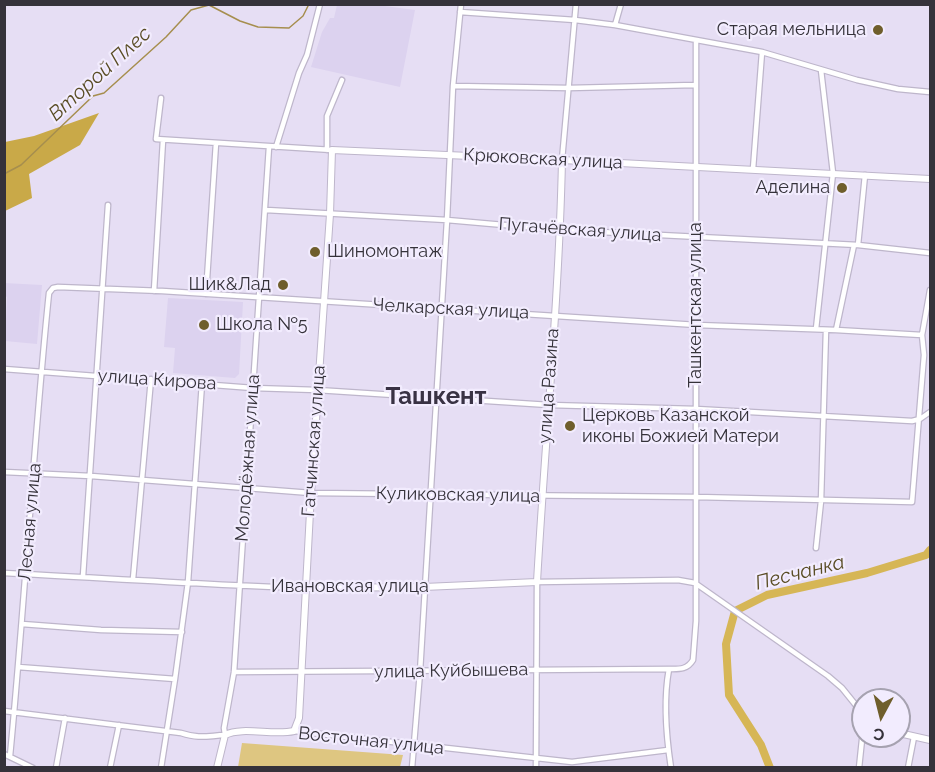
<!DOCTYPE html>
<html>
<head>
<meta charset="utf-8">
<style>
  body { margin:0 }
  #map { position:relative; width:935px; height:772px; overflow:hidden; background:#e6def4; font-family:Raleway,sans-serif }
  canvas { display:block }
  .frame { position:absolute; inset:0; border:6px solid #35323a; pointer-events:none }
  .north { position:absolute; left:851px; top:688px; width:60px; height:60px; box-sizing:border-box; background:#f2ecfe; border:2px solid #a6a2b0; border-radius:50%; rotate:187deg; font-size:16px; font-weight:700; line-height:24px; text-align:center; color:#35323a }
  .north::after { content:''; display:block; margin:auto; width:21px; height:27px; background:#6f5e2c; clip-path:polygon(50% 0,100% 100%,50% 72%,0 100%) }
</style>
</head>
<body>
<div id="map">
<canvas width="935" height="772"></canvas>
<div class="frame"></div>
<div class="north">С</div>
</div>
<script>
const context = document.querySelector('canvas').getContext('2d');
context.lineJoin = 'round';
function paint(path, color) { context.fillStyle = color; context.fill(path, 'evenodd'); }
function trace(path, color, width, dash) { context.strokeStyle = color; context.lineWidth = width; context.lineCap = dash ? 'butt' : 'round'; context.setLineDash(dash || []); context.stroke(path); }
function label(font, color, halo, rows, align = 'center') {
  context.font = font + ' Raleway,sans-serif'; context.lineWidth = 4.5; context.setLineDash([]); context.textBaseline = 'middle'; context.strokeStyle = halo; context.fillStyle = color; for (const [text, x, y, turn = 0] of rows) {
    context.save(); context.translate(x, y); context.rotate((+turn || 0) * Math.PI / 180); context.textAlign = isNaN(turn) ? turn : align; if (halo) context.strokeText(text, 0, 0); context.fillText(text, 0, 0); context.restore();
  }
}
const built = new Path2D(`
  M337,5H377L415,10L400,87L311,67L322,32L330,18H334Z
  M4,283L42,285L37,344L5,341L7,297L5,296Z
  M168,298L243,302L239,374L235,378L173,373L175,348L164,347Z`);
const green = new Path2D(`
  M242,743L403,755L400,767H238Z`);
const forest = new Path2D(`
  M99,113L80,145L29,174L32,198L5,211V142L34,136Z`);
const stream = new Path2D(`
  M4,174L21,165L93,96L104,93L166,37L191,10L209,5L240,21L258,27L289,28L303,16L309,4`);
const river = new Path2D(`
  M770,768L761,745L729,695L726,644L735,611L767,595L867,573L926,555L930,550`);
const street = new Path2D(`
  M460,12L575,20L615,25L762,52L857,80L898,89L930,92
  M615,25L621,4
  M453,86L569,88L695,85
  M161,98L156,139L332,150
  M276,147L299,73L307,55L320,4
  M327,150V116L342,80
  M562,160L576,4
  M753,169L762,52
  M266,210L447,220L561,230L858,245L930,253
  M858,245L865,175
  M154,291L163,140
  M206,294L216,143
  M816,329L833,173L821,70
  M836,330L854,245
  M4,369L253,388L317,390L549,405L696,409L912,421L920,419L930,412
  M4,472L91,476L311,493L696,497L912,502L924,355L922,335L930,290
  M816,548L821,501L826,330
  M4,573C105,578 205,585 306,588
  M83,576L108,205
  M133,579L151,379
  M22,624L101,630L182,632
  M18,667L175,679
  M234,672L669,669
  M4,711L181,733C200,739 206,736 225,735L224,728L234,672L269,147
  M294,731L572,762L668,750
  M4,754L33,768
  M10,756C25,602 33,447 49,293L53,288L58,287L162,291L697,325L836,330L922,335
  M56,768L65,718
  M110,768L119,725
  M161,768L175,679L188,582L202,383
  M412,768L420,672L447,220L453,86L461,4
  M536,768L537,582L678,580L695,583L828,676L842,688L863,714
  M671,768C666,735 663,701 669,669C679,669 687,670 693,660L696,621V40
  M859,768L863,730
  M908,768L914,737`);
const secondary = new Path2D(`
  M306,588L424,587L537,582C545,441 559,301 562,160
  M899,733L930,740
  M217,768L225,735C243,726 273,736 294,731L299,718L311,493L330,214L332,150L562,160L930,179`);
const markers = [
  [878,30,6,"#6f5e2c"],
  [842,188,6,"#6f5e2c"],
  [315,252,6,"#6f5e2c"],
  [283,285,6,"#6f5e2c"],
  [204,325,6,"#6f5e2c"],
  [570,426,6,"#6f5e2c"]
];
const poiNames = [
  ["Старая мельница",866,30],
  ["Аделина",830,188],
  ["Шиномонтаж",327,252,"left"],
  ["Шик&Лад",271,285],
  ["Школа №5",216,325,"left"],
  ["Церковь Казанской",582,416,"left"],
  ["иконы Божией Матери",582,437,"left"]
];
const streetNames = [
  ["Крюковская улица",543,159,3],
  ["Пугачёвская улица",580,230,4],
  ["Ташкентская улица",696,305,-90],
  ["Челкарская улица",451,309,3],
  ["улица Кирова",157,380,4],
  ["улица Разина",549,386,-86],
  ["Гатчинская улица",314,441,-86],
  ["Молодёжная улица",248,458,-86],
  ["Куликовская улица",458,495,1],
  ["Лесная улица",30,522,-85],
  ["Ивановская улица",350,587],
  ["улица Куйбышева",451,671,-1],
  ["Восточная улица",371,741,6]
];
const waterNames = [
  ["Второй Плес",100,74,-42],
  ["Песчанка",800,573,-14]
];
const districtNames = [
  ["Ташкент",436,397]
];
paint(built, '#dcd2ef');
paint(green, '#dec681');
paint(forest, '#c9a948');
trace(stream, '#a68e4e', 1.5);
trace(river, '#d6b656', 8);
trace(street, '#beb6cb', 7);
trace(secondary, '#beb6cb', 8);
trace(street, '#fff', 4.5);
trace(secondary, '#fff', 6);
for (const [x, y, r, color] of markers) { const dot = new Path2D(); dot.arc(x, y, r, 0, 2 * Math.PI); context.fillStyle = color; context.fill(dot); trace(dot, '#f2ecfe', 2); }
label('18px', '#35323a', '#f2ecfe', poiNames, 'right');
label('18px', '#35323a', '#f2ecfe', streetNames);
label('italic 20px', '#594c24', '#f2ecfe', waterNames);
label('bold 24px', '#393244', '#f2ecfe', districtNames);
</script>
</body>
</html>
